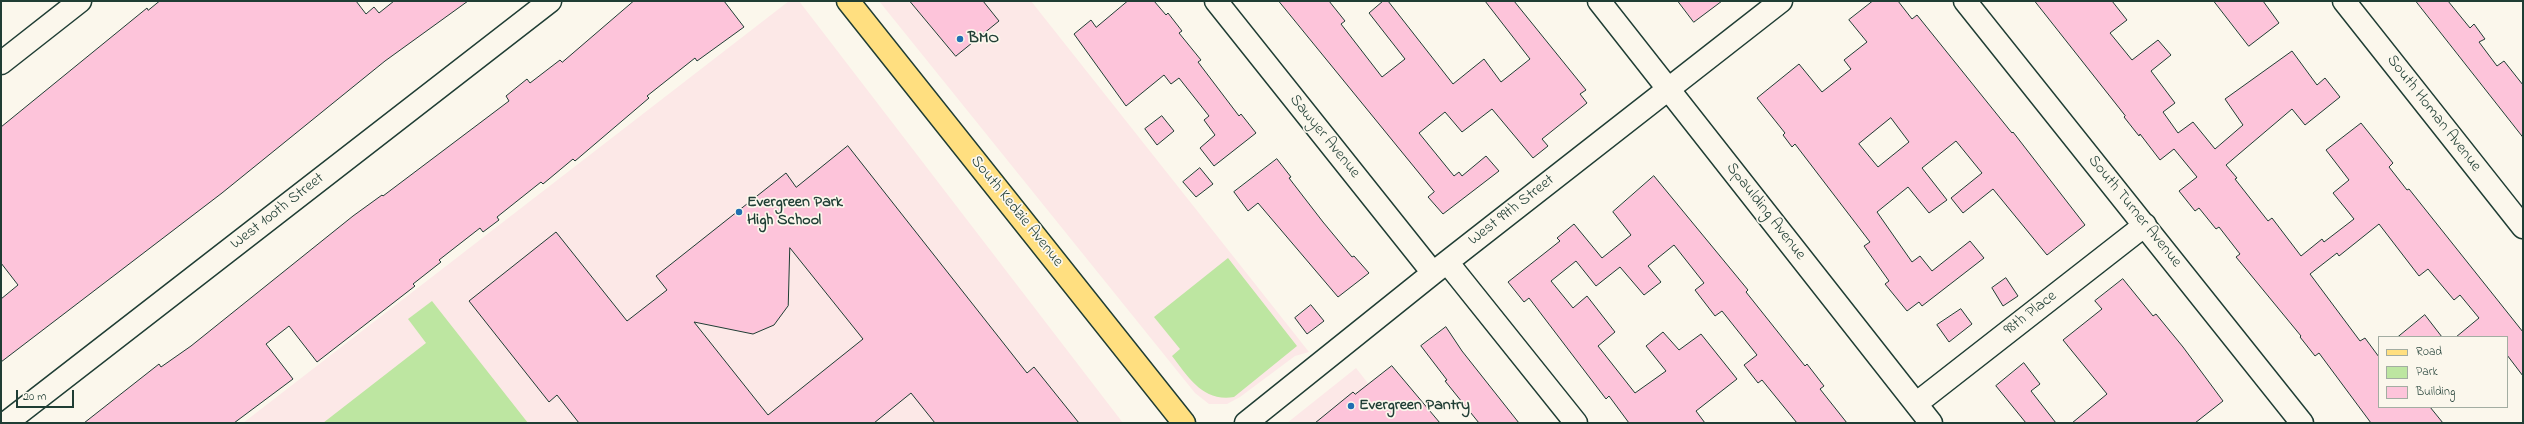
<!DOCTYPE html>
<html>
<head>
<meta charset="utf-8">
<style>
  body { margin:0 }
  #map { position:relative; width:2524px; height:424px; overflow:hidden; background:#fbf7ec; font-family:"Indie Flower",sans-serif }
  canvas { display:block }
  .frame { position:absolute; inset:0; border:2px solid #1f3d34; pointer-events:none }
  .legend { position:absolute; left:2378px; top:336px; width:130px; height:72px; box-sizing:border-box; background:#fbf7ec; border:1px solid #a3ada2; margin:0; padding:5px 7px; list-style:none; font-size:12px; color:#1f3d34 }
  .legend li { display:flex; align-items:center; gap:8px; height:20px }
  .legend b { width:20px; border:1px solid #a3ada2 }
  .scale { position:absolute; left:16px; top:390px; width:58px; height:18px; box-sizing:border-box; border:2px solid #1f3d34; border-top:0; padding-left:5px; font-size:12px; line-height:14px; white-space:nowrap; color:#1f3d34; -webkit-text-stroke:3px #fbf7ec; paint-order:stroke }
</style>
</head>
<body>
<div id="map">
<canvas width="2524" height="424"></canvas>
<div class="frame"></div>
<ul class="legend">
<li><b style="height:5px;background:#ffdf80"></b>Road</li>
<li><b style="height:11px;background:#bde6a1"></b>Park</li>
<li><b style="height:11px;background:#fdc4da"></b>Building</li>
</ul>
<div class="scale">20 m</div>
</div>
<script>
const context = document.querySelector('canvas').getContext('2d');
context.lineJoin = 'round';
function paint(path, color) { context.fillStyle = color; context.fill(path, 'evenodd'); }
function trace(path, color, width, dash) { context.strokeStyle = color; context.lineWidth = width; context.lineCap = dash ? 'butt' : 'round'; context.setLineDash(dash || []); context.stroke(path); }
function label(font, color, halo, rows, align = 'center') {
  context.font = font + ' "Indie Flower",sans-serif'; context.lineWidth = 3.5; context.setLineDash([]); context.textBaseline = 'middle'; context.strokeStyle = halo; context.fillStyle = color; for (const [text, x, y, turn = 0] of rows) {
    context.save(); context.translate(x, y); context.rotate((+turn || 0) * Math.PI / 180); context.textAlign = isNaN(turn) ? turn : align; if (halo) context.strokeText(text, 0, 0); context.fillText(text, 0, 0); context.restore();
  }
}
const built = new Path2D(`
  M789,1H799L1123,423H243Z
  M879,1H1031L1309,352L1295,356L1240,397L1227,404H1209L1195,393Z
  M1356,368L1399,423H1287Z`);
const green = new Path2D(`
  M1228,258L1297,346L1234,397C1203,402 1189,378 1172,356L1180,349L1154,317Z
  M432,301L528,423H323L426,343L408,319Z`);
const building = new Path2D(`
  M160,1H356L366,14L374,7L379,13L394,1H468L385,61L222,193L1,362V299L18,285L1,263V127L147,8L148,10Z
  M634,1H724L744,27L697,61L695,58L647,96L649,98L575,161L573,159L543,184L541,182L497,217L499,220L483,232L480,228L439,260L441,262L413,284L415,286L317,362L289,326L266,344L293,379L234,423H84L159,364L161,367L191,346L353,216L382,195L383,196L509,101L506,96L527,79L530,83L560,60L562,62Z
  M910,1H983L999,21L956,56Z
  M1128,1H1154L1166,15L1168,13L1182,31L1179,33L1201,60L1198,62L1239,116L1241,114L1256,133L1214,166L1200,148L1215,135L1204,120L1209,116L1179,78L1171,84L1164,75L1126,106L1074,34L1091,20L1096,27Z
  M1279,1H1329L1345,21L1341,24L1382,77L1405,59L1369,13L1383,1H1388L1453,84L1484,59L1501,82L1530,59L1485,1H1514L1586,90L1580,94L1587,103L1542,139L1548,146L1533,158L1492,109L1462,132L1445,112L1419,133L1454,176L1459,172L1462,176L1486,156L1499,171L1443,214L1428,197L1434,192Z
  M1678,1H1722L1694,22Z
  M1873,1H1898L1912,19L1917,15L2012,133L2013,132L2085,225L2047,255L1993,189L1963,213L1951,198L1982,173L1956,141L1922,168L1947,200L1929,213L1908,187L1877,212L1912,262L1920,256L1932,271L1970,241L1984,258L1922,306L1919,302L1907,311L1885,284L1889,281L1864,246L1870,242L1795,144L1792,147L1783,135L1785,133L1757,98L1799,64L1822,92L1851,69L1844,60L1867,42L1849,20ZM1891,118L1909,142L1878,167L1859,144Z
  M2035,1H2112L2127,20L2110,33L2132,60L2158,40L2171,55L2151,71L2175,103L2163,112L2178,133L2193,122L2215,149L2243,125L2225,99L2292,51L2317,85L2325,78L2340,97L2305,125L2292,109L2226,165L2237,178L2235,179L2268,221L2272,218L2301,256L2322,239L2324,242L2354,219L2333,193L2349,180L2326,150L2361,123L2393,163L2389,167L2407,190L2409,189L2523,332V376L2507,355V337H2456L2479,318L2460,295L2454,300L2428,269L2419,276L2379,224L2339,256L2337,253L2310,274L2360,341L2365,338L2379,357V407H2430L2443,423H2371L2319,353L2315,356L2300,337L2301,336L2236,257L2240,254L2219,227L2216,229L2199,208L2195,211L2179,191L2197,177L2174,149L2160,160L2140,134L2139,136L2124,117L2125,116Z
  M2214,1H2263L2279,23L2249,46Z
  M2416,1H2448L2470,28L2474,24L2485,39L2479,42L2497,66L2504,61L2523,85V137Z
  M1162,116L1174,131L1157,145L1145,129Z
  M848,146L1027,373L1034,367L1079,423H935L911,393L874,423H579L557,395L549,402L469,301L556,232L627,321L667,290L656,276L786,173L796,187ZM790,248L863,339L768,415L694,322L753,334L774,325L788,306Z
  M1277,159L1291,177L1289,178L1323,222L1352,257L1354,256L1369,273L1338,297L1258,203L1248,211L1234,192Z
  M1200,168L1213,184L1196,197L1183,182Z
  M1654,176L1748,290L1746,292L1805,366L1807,364L1824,386L1820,389L1847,423H1797L1762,380L1758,383L1744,365L1757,355L1722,311L1715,316L1695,290L1704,283L1674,245L1648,266L1661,282L1644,295L1620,267L1596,286L1576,261L1551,281L1573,308L1587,296L1615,332L1598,346L1635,393L1666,371L1646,346L1663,332L1679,350L1701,334L1737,379L1696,411L1705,423H1629L1609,396L1606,399L1529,298L1524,302L1508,282L1560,241L1557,238L1574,224L1602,258L1631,235L1613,212Z
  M2006,278L2018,296L2003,306L1992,288Z
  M2123,279L2153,316L2156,314L2183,347L2223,401L2195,423H2072L2107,394L2063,340L2102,309L2095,301Z
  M1311,305L1324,321L1307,334L1295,318Z
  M1961,309L1972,324L1949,342L1937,325Z
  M2425,315L2442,337H2398Z
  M1446,327L1462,351L1519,423H1479L1445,381L1447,380L1421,346Z
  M2024,363L2040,384L2031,391L2056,423H2026L1996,386Z
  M1392,366L1440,423H1315L1353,392L1355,394Z`);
const minor = new Path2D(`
  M1216,1L1433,273
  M1599,1L1931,423
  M1965,1L2302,423
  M2344,1L2523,227
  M1,63L80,1
  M1447,262L1576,423
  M1917,403L2145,225
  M6,423L550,1
  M1246,423L1433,273L1781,1`);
const major = new Path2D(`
  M848,1L1184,423`);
const markers = [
  [960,39,4,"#1f6fb2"],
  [739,212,4,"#1f6fb2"],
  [1351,406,4,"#1f6fb2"]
];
const poiNames = [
  ["BMO",968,39],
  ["Evergreen Park",747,203],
  ["High School",747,221],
  ["Evergreen Pantry",1359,406]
];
const streetNames = [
  ["South Homan Avenue",2433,114,52],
  ["Sawyer Avenue",1324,137,51],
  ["West 99th Street",1512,211,-38],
  ["West 100th Street",278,212,-38],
  ["South Kedzie Avenue",1016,212,51],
  ["Spaulding Avenue",1765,212,52],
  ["South Turner Avenue",2134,212,51],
  ["98th Place",2031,314,-38]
];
paint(built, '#fce8e7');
paint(green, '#bde6a1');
paint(building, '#fdc4da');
trace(building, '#1f3d34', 1);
trace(minor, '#1f3d34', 25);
trace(major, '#1f3d34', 25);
trace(minor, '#fbf7ec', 22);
trace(major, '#ffdf80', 22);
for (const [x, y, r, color] of markers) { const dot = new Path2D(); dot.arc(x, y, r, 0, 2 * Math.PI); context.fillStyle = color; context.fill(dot); trace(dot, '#fbf7ec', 1.5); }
label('bold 16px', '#1f3d34', '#fbf7ec', poiNames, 'left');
label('16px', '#1f3d34', '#fbf7ec', streetNames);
</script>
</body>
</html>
